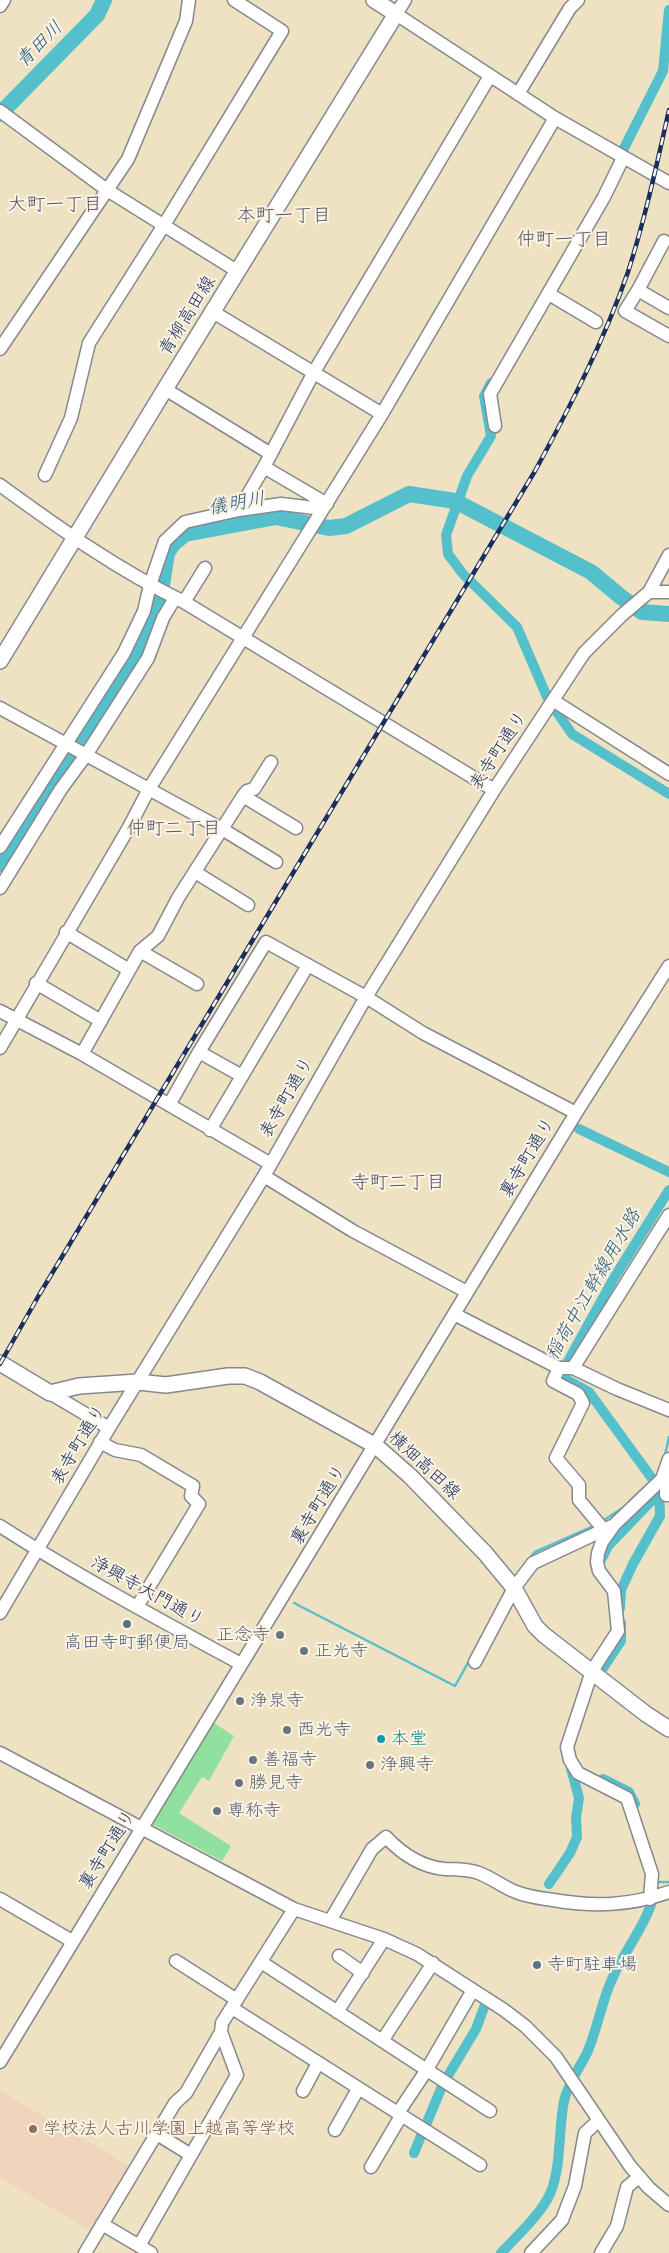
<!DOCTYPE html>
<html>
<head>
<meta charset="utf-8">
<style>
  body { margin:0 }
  canvas { display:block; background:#efe2c2 }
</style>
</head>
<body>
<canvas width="669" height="2253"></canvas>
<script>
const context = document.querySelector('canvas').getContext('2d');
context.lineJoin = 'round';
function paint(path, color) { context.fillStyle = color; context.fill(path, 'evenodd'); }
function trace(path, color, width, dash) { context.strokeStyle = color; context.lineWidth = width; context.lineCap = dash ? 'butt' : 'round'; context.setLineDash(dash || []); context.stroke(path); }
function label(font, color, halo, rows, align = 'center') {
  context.font = font + ' Itim,"Klee One",sans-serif'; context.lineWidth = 4; context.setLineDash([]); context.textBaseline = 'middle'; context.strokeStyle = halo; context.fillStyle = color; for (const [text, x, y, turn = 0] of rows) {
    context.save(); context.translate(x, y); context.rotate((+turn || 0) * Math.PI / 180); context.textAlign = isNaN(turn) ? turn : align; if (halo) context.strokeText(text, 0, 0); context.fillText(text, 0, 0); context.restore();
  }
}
const built = new Path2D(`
  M0,2091L132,2167L94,2233L0,2178Z`);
const green = new Path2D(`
  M211,1721L234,1736L209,1781L202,1777L179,1813L231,1846L222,1861L152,1824Z`);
const stream = new Path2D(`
  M665,1455L669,1437
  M655,1497L661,1496
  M629,1502L644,1488
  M601,1522L624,1507
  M527,1561L535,1552L594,1526
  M294,1603L455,1686L469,1661
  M657,1882H669`);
const canal = new Path2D(`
  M618,160L663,71L669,10
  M491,383L484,396L491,436L467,476L455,510L446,535L448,554L463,574L517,627L547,697
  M556,711L572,734L669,794
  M579,1129L669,1172
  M601,1560L608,1546L655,1497
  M620,1608L621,1590L633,1564L660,1516L659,1488L589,1392L562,1377L566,1365L614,1278L669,1190
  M595,1680L621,1641V1623
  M603,1779L629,1792L635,1804
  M549,1884L570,1853L577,1837L576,1818L579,1798L570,1765
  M446,2079L476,2029L486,2002
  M425,2127L443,2084
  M414,2153L423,2131
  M501,2253C517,2236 536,2219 548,2198C562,2172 558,2130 564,2101C568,2083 579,2069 587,2053C598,2028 601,2002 613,1977C626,1948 647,1924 655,1892`);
const river = new Path2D(`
  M0,114L97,15L104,0
  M0,864L48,786L132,661L158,611L167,553L174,543L185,534L276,517L329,528L346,526L409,494L455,501L591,572L621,597L642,612L669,614`);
const minor = new Path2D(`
  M405,0L396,14L555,118L669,183
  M0,6L4,0
  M518,94L570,8L578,0
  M0,111L107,190L237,271
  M664,241L638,290L669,308
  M638,290L625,311L669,336
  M549,294L596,322
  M213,312L382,414
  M0,349L128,159L186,21L189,0
  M165,389L271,454
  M495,426L490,394L604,197L623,158
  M264,467L327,504
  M45,475L71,418L89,343L164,225L282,31L234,0
  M0,485C59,528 118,570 184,602L494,790
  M239,510L264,467L314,372L490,76
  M649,592H669
  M184,602L205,568
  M554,701L669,774
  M0,708L222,829L276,862
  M243,796L296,828
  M0,847L124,653L144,611L150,585L165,541L185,522L239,510L281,504L323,509
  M195,872L248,905
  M0,888L61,789L86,755L148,658L163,618L175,598
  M66,932L129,970
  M140,951L197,984
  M36,983L101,1021
  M0,1011L82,1054L269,1163
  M0,1048L128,829L149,789L382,414L555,118
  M82,1054L140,951L158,936L178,898L243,796L247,791L254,789L271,762
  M242,1076L199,1052L266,942L366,997L423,1033L576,1113
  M169,1105L199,1052
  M210,1130L308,965
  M264,1176L353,1231L467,1292
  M454,1314L559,1368H573L617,1389L669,1410
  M559,1368L553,1381L578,1394L583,1403L556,1458L579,1485V1500L604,1530
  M573,1368L669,1215
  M50,1393L109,1428
  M100,1442L115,1450L141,1455L193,1486L191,1496L199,1504L137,1607
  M667,1470L666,1495H669
  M0,1526C78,1576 160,1620 241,1664
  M0,1613L109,1428L264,1176L366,997L494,790L584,653L622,615L649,592L669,555
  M475,1662L514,1588L533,1563L612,1526
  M0,1753L294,1909L384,1939L417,1954L504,2010L525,2026L556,2057L630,2166L649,2188L669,2205
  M0,1899L72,1941
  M650,1899L652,1874L627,1798L578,1773L570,1760L567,1747L592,1671L618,1631L614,1591L599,1571L597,1562L598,1553L602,1542L614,1525L662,1479L669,1459
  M330,1921L372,1849L386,1837C402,1854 421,1867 445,1869C456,1869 468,1869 479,1873C492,1878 503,1887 516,1892C528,1897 540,1898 553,1900C594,1907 630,1906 669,1892
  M339,1956L363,1973
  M176,1961L237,2000
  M261,1962L490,2111
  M232,2008L480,2165
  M337,2012L384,1939
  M382,2041L433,1963
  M0,2062L576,1113L669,966
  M303,2091L318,2063
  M398,2113L426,2071L473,1990
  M335,2130L358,2089
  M157,2134L191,2155
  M371,2167L401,2116
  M102,2224L151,2253
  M139,2246L237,2075L221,2032
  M85,2253L175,2103L186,2093L221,2032L222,2023L294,1909
  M531,2253L562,2220L575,2186L585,2133L598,2121
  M601,2253L617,2226L627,2187L639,2177`);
const major = new Path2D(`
  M0,661L165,389L396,14L374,0
  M0,1363L50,1393L79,1386L138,1382L166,1385L228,1376H245L260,1382L376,1446L410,1476L485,1553L514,1588L535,1626L544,1635L646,1714L669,1729`);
const rail = new Path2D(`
  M0,1364L39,1295L535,471C570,407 604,341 628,272C645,219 657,164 669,110`);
const markers = [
  [127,1624,5,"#5c6f8a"],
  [280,1635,5,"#6b7280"],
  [304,1651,5,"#6b7280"],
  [240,1701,5,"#6b7280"],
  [287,1730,5,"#6b7280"],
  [381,1739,5,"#0f9aa8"],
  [253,1760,5,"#6b7280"],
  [370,1765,5,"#6b7280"],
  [239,1783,5,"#6b7280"],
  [217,1811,5,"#6b7280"],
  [537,1965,5,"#5c6f8a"],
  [33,2129,5,"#8d6e63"]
];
const streetNames = [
  ["青柳高田線",188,316,-58],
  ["表寺町通り",499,751,-57],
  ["表寺町通り",287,1098,-60],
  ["裏寺町通り",528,1158,-59],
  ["表寺町通り",79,1445,-59],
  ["横畑高田線",424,1466,43],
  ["裏寺町通り",319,1505,-59],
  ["浄興寺大門通り",147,1592,29],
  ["裏寺町通り",108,1850,-58]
];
const worshipNames = [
  ["正念寺",270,1635,"right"],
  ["正光寺",314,1651],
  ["浄泉寺",250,1701],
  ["西光寺",297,1730],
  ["善福寺",263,1760],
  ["浄興寺",380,1765],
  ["勝見寺",249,1783],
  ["専称寺",227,1811]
];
const serviceNames = [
  ["高田寺町郵便局",127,1643],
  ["寺町駐車場",547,1965,"left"]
];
const cultureNames = [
  ["本堂",391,1739]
];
const educationNames = [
  ["学校法人古川学園上越高等学校",43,2129]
];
const waterNames = [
  ["青田川",40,45,-45],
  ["儀明川",237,504,-10],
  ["稲荷中江幹線用水路",594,1285,-60]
];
const neighbourhoodNames = [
  ["大町一丁目",55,205],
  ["本町一丁目",284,216],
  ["仲町一丁目",564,240],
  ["仲町二丁目",174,829],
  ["寺町二丁目",398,1183]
];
paint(built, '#f0d5bc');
paint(green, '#90e09f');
trace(stream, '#54c0cc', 2.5);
trace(canal, '#54c0cc', 10);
trace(river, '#54c0cc', 16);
trace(minor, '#858890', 15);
trace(major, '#858890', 18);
trace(minor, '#fff', 12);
trace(major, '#fff', 15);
trace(rail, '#1b2f5e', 4.5);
trace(rail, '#fcf5e5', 2.5, [8]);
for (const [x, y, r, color] of markers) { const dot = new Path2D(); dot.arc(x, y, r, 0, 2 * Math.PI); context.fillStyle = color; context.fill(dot); trace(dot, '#fcf5e5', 2); }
label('18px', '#1b2f5e', '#fcf5e5', streetNames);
label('18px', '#5b616d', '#fcf5e5', worshipNames, 'left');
label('18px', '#4e5e75', '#fcf5e5', serviceNames);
label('18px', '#0d838f', '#fcf5e5', cultureNames, 'left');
label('18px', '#785e54', '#fcf5e5', educationNames, 'left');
label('italic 19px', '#2c5a7f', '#fcf5e5', waterNames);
label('19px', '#5b5567', '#fcf5e5', neighbourhoodNames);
</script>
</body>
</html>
